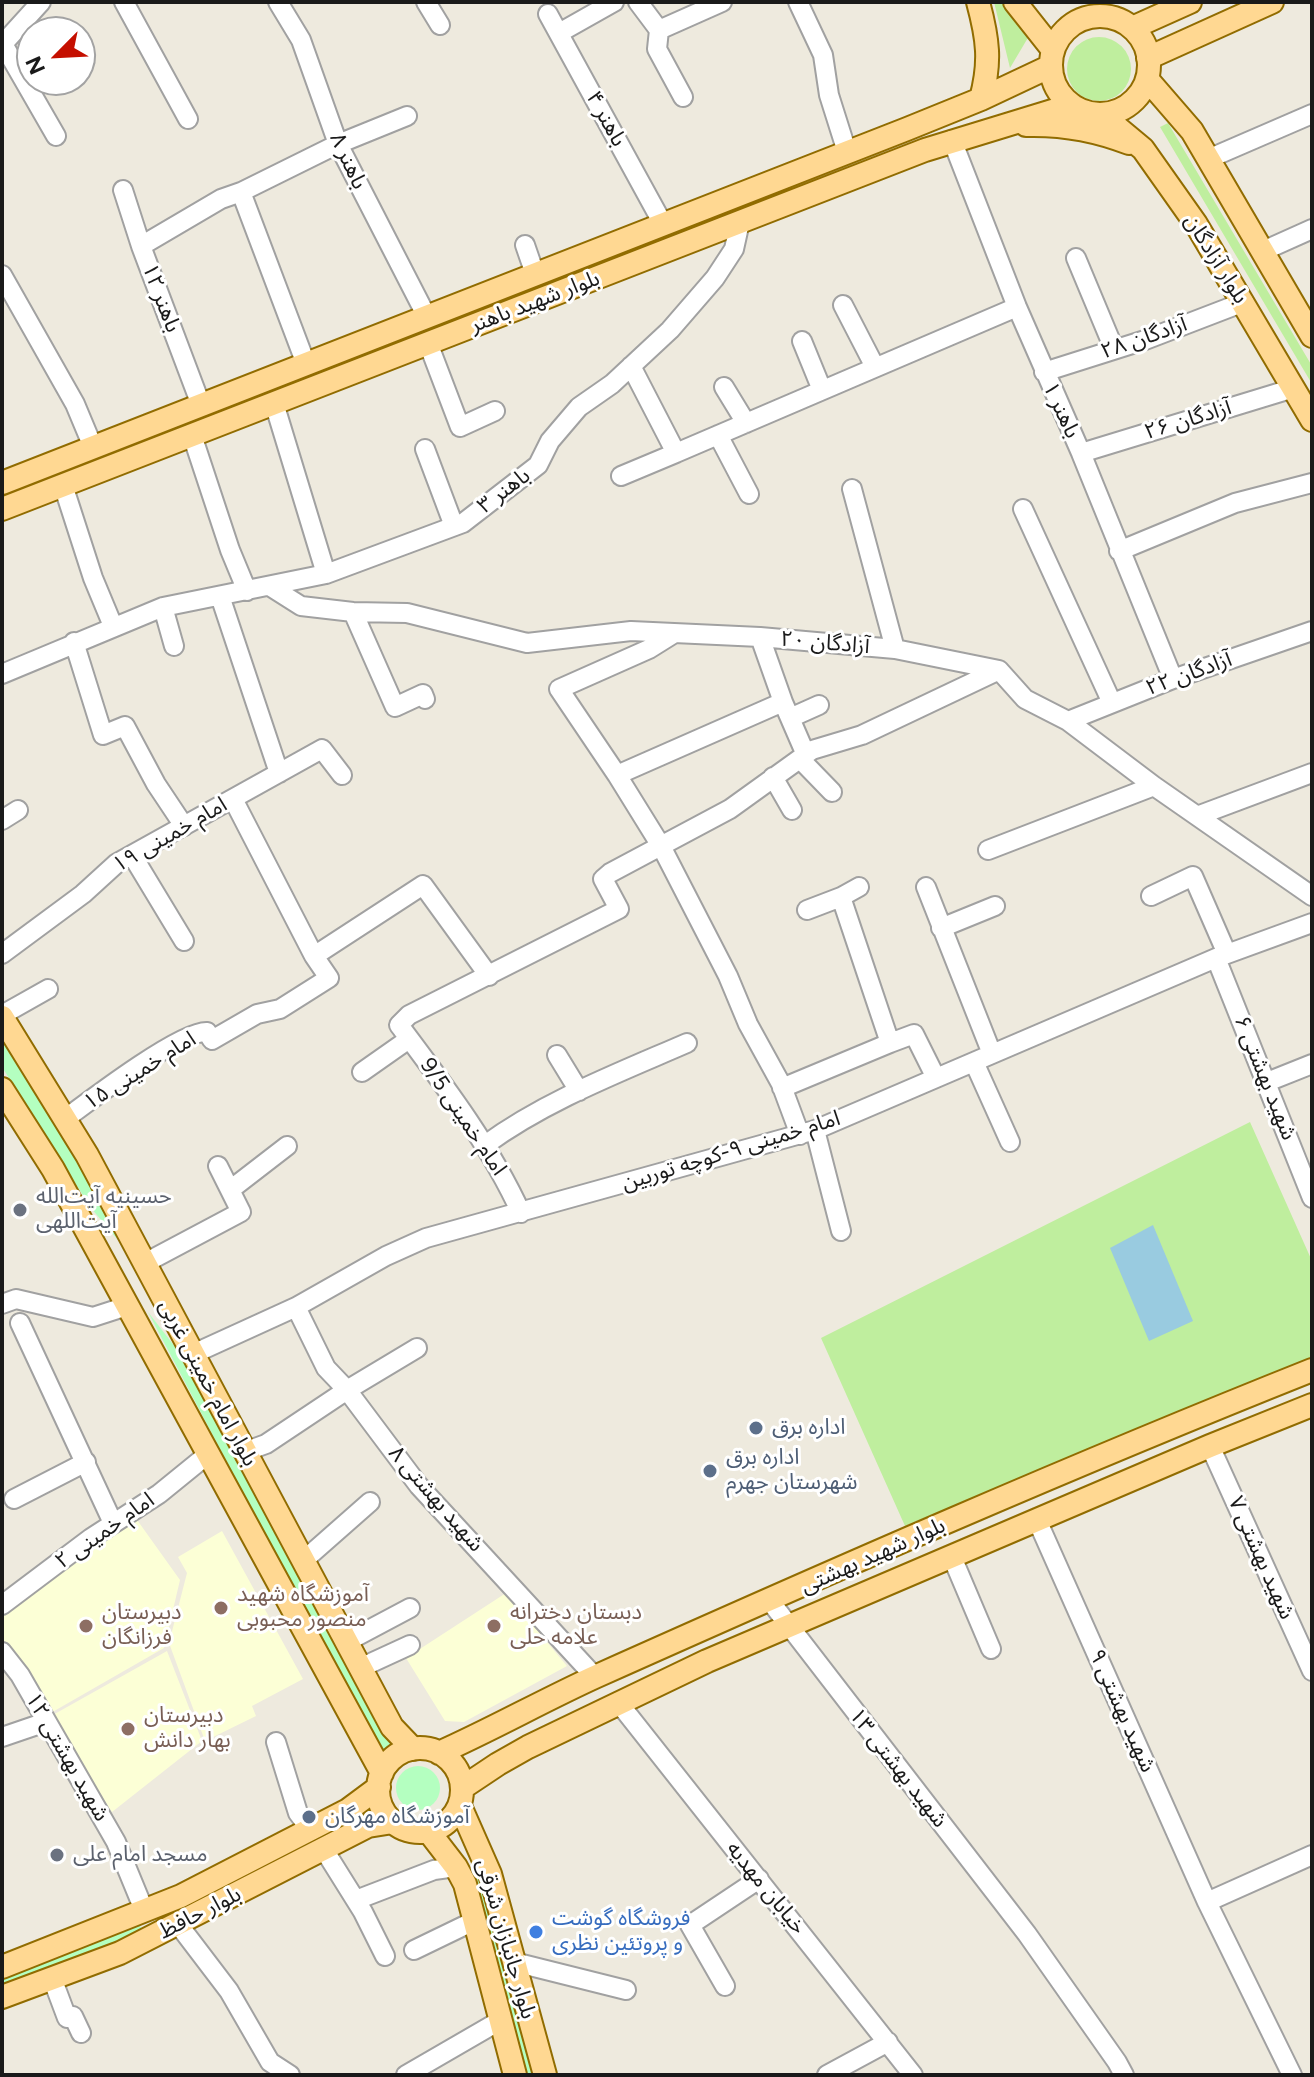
<!DOCTYPE html>
<html>
<head>
<meta charset="utf-8">
<style>
  body { margin:0 }
  #map { position:relative; width:1314px; height:2077px; overflow:hidden; background:#eeeade; font-family:Figtree,sans-serif }
  canvas { display:block }
  .frame { position:absolute; inset:0; border:4px solid #1a1a1a; pointer-events:none }
  .north { position:absolute; left:16px; top:16px; width:80px; height:80px; box-sizing:border-box; background:#fff; border:2px solid #a3a3a3; border-radius:50%; rotate:246deg; font-size:22px; font-weight:700; line-height:32px; text-align:center; color:#1a1a1a }
  .north::after { content:''; display:block; margin:auto; width:28px; height:36px; background:#c50f00; clip-path:polygon(50% 0,100% 100%,50% 72%,0 100%) }
</style>
</head>
<body>
<div id="map">
<canvas width="1314" height="2077"></canvas>
<div class="frame"></div>
<div class="north">N</div>
</div>
<script>
const context = document.querySelector('canvas').getContext('2d');
context.lineJoin = 'round';
function paint(path, color) { context.fillStyle = color; context.fill(path, 'evenodd'); }
function trace(path, color, width, dash) { context.strokeStyle = color; context.lineWidth = width; context.lineCap = dash ? 'butt' : 'round'; context.setLineDash(dash || []); context.stroke(path); }
function label(font, color, halo, rows, align = 'center') {
  context.font = font + ' Figtree,"Noto Sans Arabic",sans-serif'; context.lineWidth = 6; context.setLineDash([]); context.textBaseline = 'middle'; context.strokeStyle = halo; context.fillStyle = color; for (const [text, x, y, turn = 0] of rows) {
    context.save(); context.translate(x, y); context.rotate((+turn || 0) * Math.PI / 180); context.textAlign = isNaN(turn) ? turn : align; if (halo) context.strokeText(text, 0, 0); context.fillText(text, 0, 0); context.restore();
  }
}
const education = new Path2D(`
  M135,1517L180,1580L164,1648L49,1714L2,1637V1614Z
  M222,1531L303,1679L252,1706L256,1716L205,1741L169,1643L187,1573L178,1557Z
  M506,1593L567,1666L464,1722L445,1721L406,1658Z
  M167,1651L202,1741L112,1812L51,1716Z`);
const grass = new Path2D(`
  M994,2H1006L1029,36L1010,68Z
  M1067 69a32 32 0 1 1 64 0a32 32 0 1 1-64 0Z
  M1168,123L1312,366V384L1160,127Z
  M1250,1122L1312,1261V1357L905,1526L821,1338Z`);
const park = new Path2D(`
  M2,1036L90,1176L123,1246L91,1208L2,1067Z
  M148,1312L186,1361L392,1744L380,1753Z
  M396 1788a22 22 0 1 1 44 0a22 22 0 1 1-44 0Z
  M474,1847L536,2075H526L468,1850Z
  M139,1924L144,1933L2,1986V1977Z`);
const water = new Path2D(`
  M1153,1225L1193,1321L1149,1341L1110,1248Z`);
const minor = new Path2D(`
  M124,2L188,119
  M278,2L301,40L338,144L427,317
  M426,2L440,25
  M638,2L659,30L722,2
  M798,2L823,55L829,95L847,152
  M548,14L663,224
  M659,30L657,49L683,97
  M559,33L614,2
  M3,44L56,136
  M2,45L41,2
  M952,140L1017,307L1081,453L1173,679
  M1208,159L1312,114
  M123,190L141,246L201,405
  M241,192L306,364
  M525,245L535,274
  M141,246L221,199L241,192L338,144L407,116
  M1263,251L1312,229
  M1076,258L1114,349
  M2,275L75,404L93,447
  M843,305L875,367
  M802,341L822,390
  M428,343L460,427L495,411
  M631,366L676,453L1017,307
  M1044,372L1145,340L1244,302
  M724,387L746,423
  M274,403L326,574
  M192,435L230,550L247,591
  M718,435L749,494
  M425,449L454,526
  M1081,453L1294,388
  M621,476L676,453
  M63,485L93,578L113,626
  M852,489L895,649
  M1023,509L1112,703
  M1119,551L1235,503L1312,483
  M271,587L301,606L353,612L407,613L527,643L631,631L760,637L895,649L999,670L1025,699L1068,721L1154,786L1312,896
  M220,596L279,773
  M163,607L174,646
  M353,612L395,707L423,694L425,699
  M673,634L649,649L559,689L617,775L661,846L728,976L748,1024L781,1084L800,1135
  M760,637L783,702
  M74,642L103,735L125,726L156,784L184,826
  M2,674L163,607L326,574L463,523L538,465L550,441L579,407L612,384L670,330L715,278L734,249L740,222
  M790,718L819,705
  M1068,721L1173,679L1312,631
  M800,759L832,792
  M617,775L783,702L806,755
  M773,777L792,810
  M233,799L314,956
  M1197,816L1312,773
  M2,820L18,810
  M988,850L1154,786
  M132,855L184,941
  M926,887L992,1054
  M1151,896L1193,876L1227,954
  M807,910L841,897
  M941,928L995,906
  M2,954L83,894L117,863L322,749L342,775
  M1216,958L1312,1198
  M2,1015L48,989
  M890,1043L914,1034L936,1078
  M557,1055L579,1091
  M974,1062L1010,1142
  M362,1072L409,1039
  M1267,1082L1312,1064
  M782,1088L890,1043L841,897L859,887
  M65,1119C89,1101 182,1030 207,1032L212,1040L257,1014L280,1009L329,978L314,956L423,885L489,976
  M815,1130L841,1231
  M485,1145C545,1101 618,1073 687,1043
  M230,1190L287,1146
  M521,1213C490,1145 444,1085 399,1025L409,1015L619,909L603,879L610,873L730,809L812,750L862,735L999,670
  M145,1263L241,1212L218,1166
  M2,1304L16,1299L93,1317L127,1306
  M296,1307L326,1368L347,1390L419,1486L595,1677
  M20,1323L113,1523
  M193,1354L296,1307L386,1256L426,1238L815,1130L1216,958L1312,923
  M1210,1446L1312,1671
  M244,1452L266,1444L347,1390L417,1348
  M14,1499L86,1462
  M1037,1520L1207,1902L1292,2075
  M952,1557L991,1649
  M303,1561L370,1502
  M770,1601L1027,1934L1117,2062L1124,2075
  M2,1605L91,1538L159,1494L207,1455
  M346,1642L410,1608
  M2,1652L20,1675L116,1842L144,1910
  M360,1668L410,1645
  M618,1702L913,2075
  M2,1737L46,1722
  M276,1742L298,1813L310,1829
  M323,1848L363,1912L385,1956
  M356,1900L434,1870L456,1867
  M1207,1902L1312,1855
  M178,1924L229,1991L270,2062L290,2075
  M414,1950L476,1920
  M514,1962L626,1990
  M52,1978L67,2018L73,2016L81,2033
  M725,1986L690,1925L759,1879
  M406,2075L501,2020
  M827,2075L888,2042`);
const major = new Path2D(`
  M978,2C988,39 991,62 981,99
  M1015,2L1053,50
  M1051 65a49 49 0 1 1 98 0a49 49 0 1 1-98 0Z
  M1132,28L1190,2
  M1148,58L1272,2
  M1147,79L1192,131L1312,336
  M1101,114L1143,149L1196,224L1312,420
  M1026,125C1061,124 1096,130 1129,143
  M2,483L907,129L981,99L1051,66
  M2,509L925,150L1072,105
  M2,1017L87,1155L392,1727L413,1749
  M2,1089L53,1169L382,1773
  M378 1790a42 42 0 1 1 84 0a42 42 0 1 1-84 0Z
  M439,1753C493,1729 544,1700 597,1676C834,1570 1071,1466 1312,1370
  M462,1788L498,1764L528,1747L707,1661L1210,1446L1312,1405
  M460,1806L490,1874L545,2075
  M429,1832L456,1867L465,1884L515,2075
  M2,1967L181,1896L348,1810L379,1787
  M2,1997L120,1953L368,1826L393,1822`);
const markers = [
  [20,1210,8,"#6b7280"],
  [756,1428,8,"#5c6f8a"],
  [710,1471,8,"#5c6f8a"],
  [221,1608,8,"#8d6e63"],
  [86,1626,8,"#8d6e63"],
  [494,1626,8,"#8d6e63"],
  [128,1729,8,"#8d6e63"],
  [309,1817,8,"#5c6f8a"],
  [57,1855,8,"#6b7280"],
  [536,1932,8,"#3f7fe0"]
];
const streetNames = [
  ["باهنر ۴",606,119,61],
  ["باهنر ۸",348,161,65],
  ["بلوار آزادگان",1216,259,58],
  ["باهنر ۱۲",161,298,69],
  ["بلوار شهید باهنر",535,302,-21],
  ["آزادگان ۲۸",1144,338,-19],
  ["باهنر ۱",1061,410,65],
  ["آزادگان ۲۶",1188,420,-17],
  ["باهنر ۳",504,491,-37],
  ["آزادگان ۲۰",825,643,5],
  ["آزادگان ۲۲",1189,674,-20],
  ["امام خمینی ۱۹",170,835,-30],
  ["امام خمینی ۱۵",140,1071,-32],
  ["شهید بهشتی ۶",1265,1078,68],
  ["امام خمینی 9/5",463,1117,56],
  ["امام خمینی ۹-کوچه توربین",731,1151,-17],
  ["بلوار امام خمینی غربی",208,1383,62],
  ["شهید بهشتی ۸",436,1499,49],
  ["امام خمینی ۲",105,1531,-35],
  ["بلوار شهید بهشتی",873,1556,-24],
  ["شهید بهشتی ۷",1261,1558,66],
  ["شهید بهشتی ۹",1122,1711,66],
  ["شهید بهشتی ۱۲",67,1757,60],
  ["شهید بهشتی ۱۳",898,1768,52],
  ["خیابان مهدیه",766,1888,51],
  ["بلوار حافظ",200,1913,-27],
  ["بلوار جانبازان شرقی",506,1939,74]
];
const worshipNames = [
  ["حسینیه آیت‌الله",36,1197],
  ["آیت‌اللهی",36,1222],
  ["مسجد امام علی",73,1855]
];
const serviceNames = [
  ["اداره برق",772,1428],
  ["اداره برق",726,1458],
  ["شهرستان جهرم",726,1483],
  ["آموزشگاه مهرگان",325,1817]
];
const educationNames = [
  ["آموزشگاه شهید",237,1595],
  ["منصور محبوبی",237,1620],
  ["دبیرستان",102,1613],
  ["فرزانگان",102,1638],
  ["دبستان دخترانه",510,1613],
  ["علامه حلی",510,1638],
  ["دبیرستان",144,1716],
  ["بهار دانش",144,1741]
];
const shopNames = [
  ["فروشگاه گوشت",552,1919],
  ["و پروتئین نظری",552,1944]
];
paint(education, '#fcffd6');
paint(grass, '#bfee9e');
paint(park, '#b4ffc0');
paint(water, '#99cbe0');
trace(minor, '#a1a1a1', 22);
trace(major, '#916c00', 26);
trace(minor, '#fff', 18);
trace(major, '#ffd892', 22);
for (const [x, y, r, color] of markers) { const dot = new Path2D(); dot.arc(x, y, r, 0, 2 * Math.PI); context.fillStyle = color; context.fill(dot); trace(dot, '#fff', 3); }
label('22px', '#1a1a1a', '#fff', streetNames);
label('22px', '#5b616d', '#fff', worshipNames, 'left');
label('22px', '#4e5e75', '#fff', serviceNames, 'left');
label('22px', '#785e54', '#fff', educationNames, 'left');
label('22px', '#366cbe', '#fff', shopNames, 'left');
</script>
</body>
</html>
